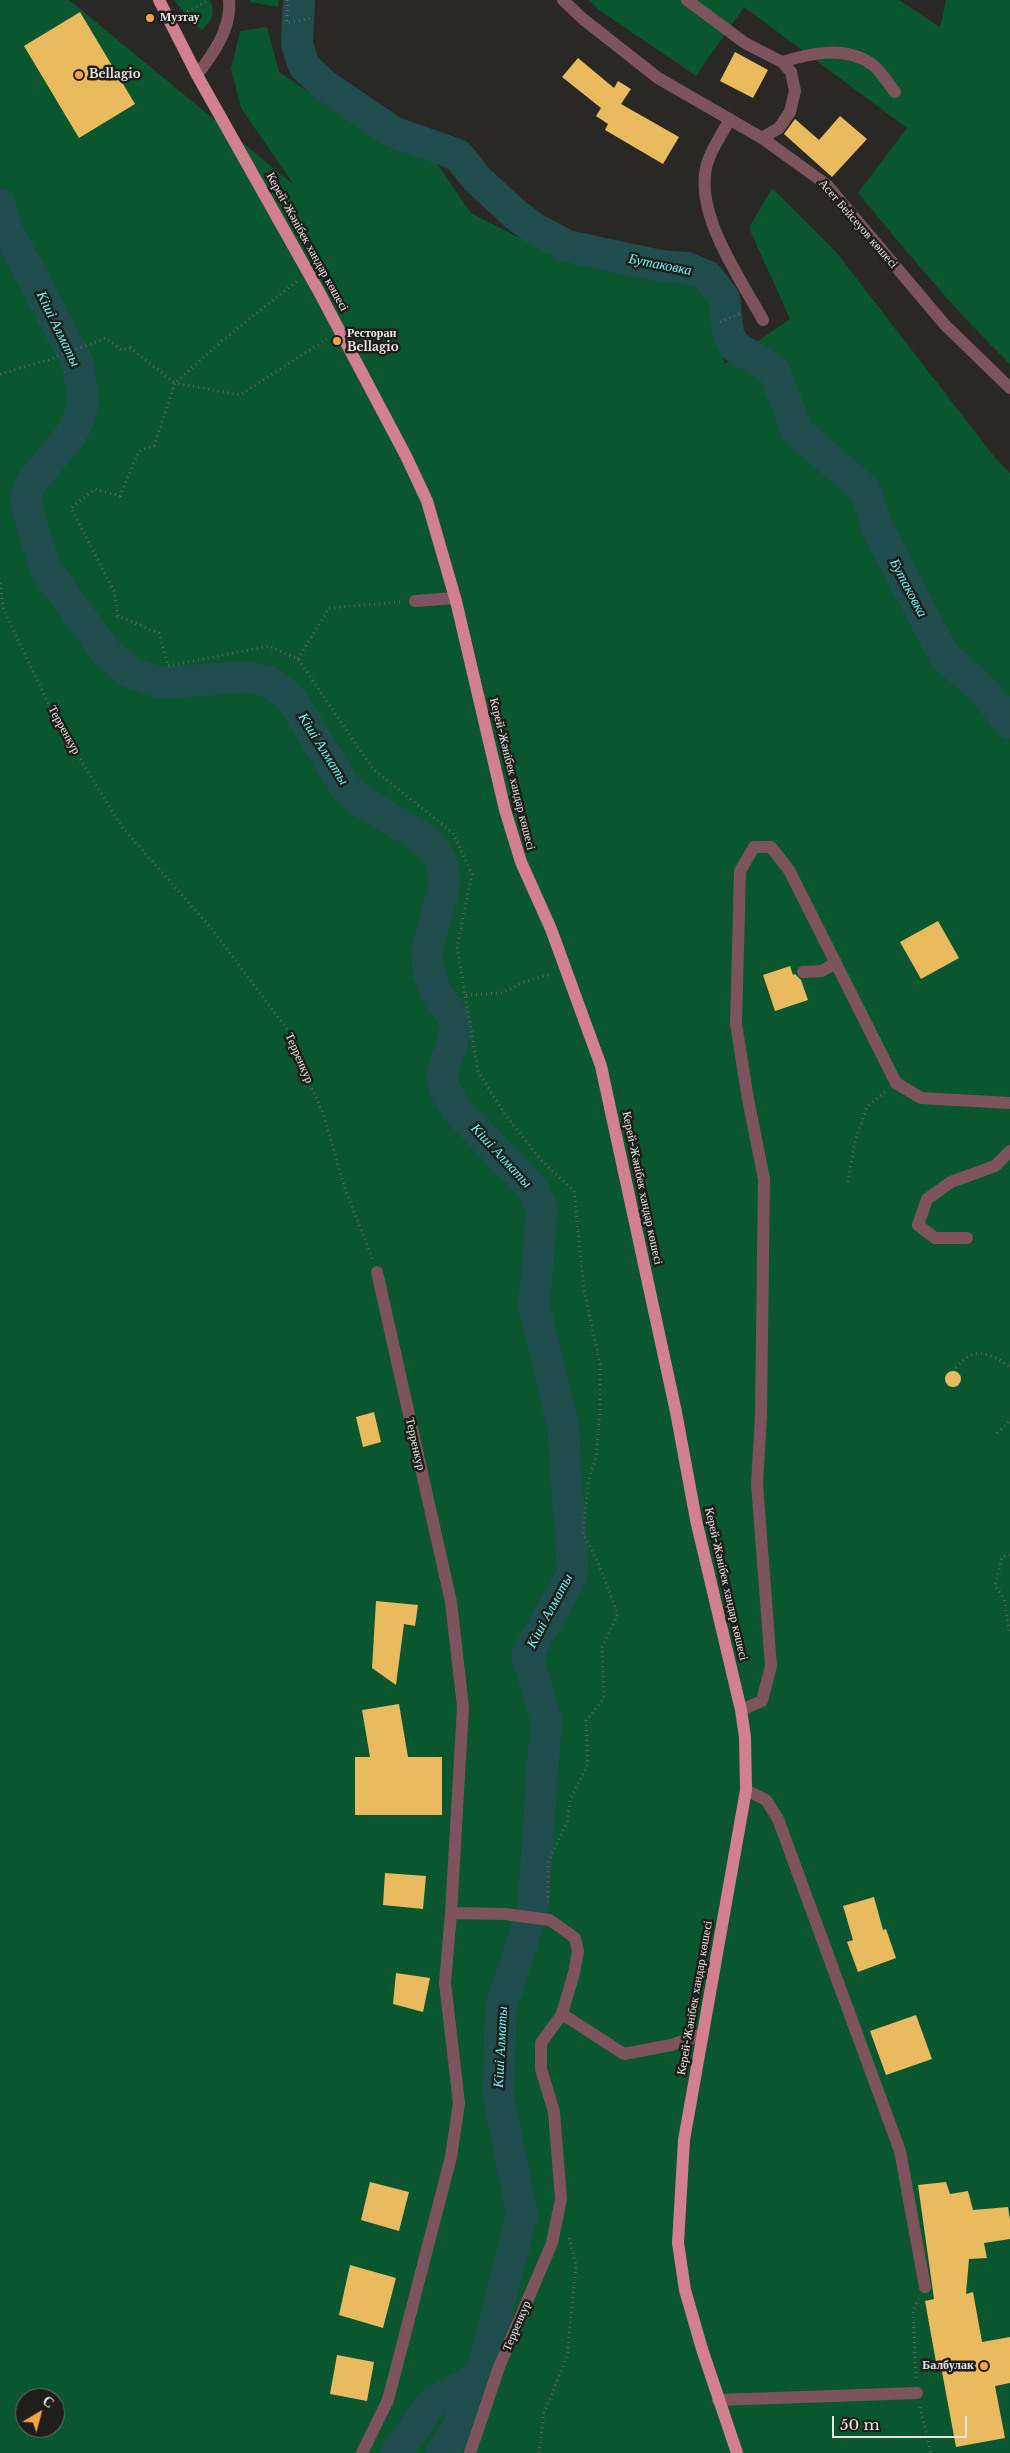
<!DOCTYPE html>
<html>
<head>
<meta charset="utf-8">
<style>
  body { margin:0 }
  #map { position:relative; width:1010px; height:2453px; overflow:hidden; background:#2a2824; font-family:"Libre Baskerville",serif }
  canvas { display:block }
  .north { position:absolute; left:15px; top:2388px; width:50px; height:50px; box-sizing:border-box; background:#201e1b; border:1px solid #706e6b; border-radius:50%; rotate:37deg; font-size:14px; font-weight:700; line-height:20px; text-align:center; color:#e7e6e4 }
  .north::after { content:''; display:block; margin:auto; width:18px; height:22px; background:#f5a345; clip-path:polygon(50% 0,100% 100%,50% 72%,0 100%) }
  .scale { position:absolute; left:832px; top:2416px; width:135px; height:22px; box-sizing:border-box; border:2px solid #e7e6e4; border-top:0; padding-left:6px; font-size:15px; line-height:18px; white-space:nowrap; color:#e7e6e4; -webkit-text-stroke:4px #201e1b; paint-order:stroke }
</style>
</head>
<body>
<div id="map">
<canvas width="1010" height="2453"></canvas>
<div class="north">С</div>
<div class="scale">50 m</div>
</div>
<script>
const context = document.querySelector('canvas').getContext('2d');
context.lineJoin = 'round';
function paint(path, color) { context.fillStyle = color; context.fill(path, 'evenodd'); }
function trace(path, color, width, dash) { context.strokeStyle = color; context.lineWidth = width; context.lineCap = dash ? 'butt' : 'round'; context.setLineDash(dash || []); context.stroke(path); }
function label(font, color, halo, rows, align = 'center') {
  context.font = font + ' "Libre Baskerville",serif'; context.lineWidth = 5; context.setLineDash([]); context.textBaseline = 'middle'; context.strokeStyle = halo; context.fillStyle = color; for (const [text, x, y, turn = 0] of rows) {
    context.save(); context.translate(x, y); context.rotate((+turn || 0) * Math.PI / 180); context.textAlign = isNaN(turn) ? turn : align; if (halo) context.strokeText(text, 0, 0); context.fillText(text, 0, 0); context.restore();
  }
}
const green = new Path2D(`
  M0,0H69L294,185L241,108L231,69L240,31L267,27L279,72L361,128L438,165L471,213L555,256L649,269L706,285L725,364L790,319L749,228L772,188L836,252L996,459L1010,473V2453H0ZM25,2398H55V2428H25Z
  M174,0H210C216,13 212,20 202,30L192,22Z
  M250,0H279L278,7L250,2Z
  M589,0H899L940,27L946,0H1010V364C955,311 907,252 858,193L907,128L744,7L696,76L599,10Z`);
const river = new Path2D(`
  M299,0L297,44L304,66L324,85L393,132L458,155L477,179L516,215L535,229L567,246L660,266L687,268L707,276L724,298L728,334L734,346L774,370L797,431L865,490L878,530L944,655L985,692L1010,723
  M0,204L8,232L78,363L83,403L78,421L70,436L30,484L25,501L45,568L105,651L130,672L161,683L247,677L268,681L291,698L345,787L358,799L427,841L441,860L445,883L427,950L428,970L437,995L453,1015L456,1029L442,1075L444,1089L458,1111L532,1188L542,1209L534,1305L563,1426L573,1574L527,1655L546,1720L533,1908L501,2007L498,2095L522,2214L481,2376L456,2431L441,2453
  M396,2453L432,2403L481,2376`);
const building = new Path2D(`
  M80,12L135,104L79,138L24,46Z
  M735,52L768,70L753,98L720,81Z
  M578,58L614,88L618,81L631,89L621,104L679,137L663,164L605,130L608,124L596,116L601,108L562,77Z
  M840,116L867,139L832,177L784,134L795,119L819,140Z
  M938,921L959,958L921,979L900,942Z
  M790,966L793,975L795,974L801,980L808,1000L775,1011L763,975Z
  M945 1379a8 8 0 1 1 16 0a8 8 0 1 1-16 0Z
  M374,1412L381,1442L363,1447L356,1417Z
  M376,1601L418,1605L415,1626L404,1624L396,1685L372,1668Z
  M399,1704L408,1757H442V1815H355V1757H370L362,1710Z
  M385,1873L426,1876L423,1909L383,1905Z
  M874,1897L883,1930L886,1929L896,1958L858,1972L847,1942L853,1940L843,1906Z
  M396,1973L430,1978L423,2012L393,2004Z
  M916,2015L932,2059L886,2075L870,2031Z
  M370,2182L409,2192L399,2231L361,2220Z
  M946,2182L950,2194L968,2191L973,2210L1008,2207L1010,2220V2239L984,2243L987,2258L969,2259L966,2294L973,2292L982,2342L1010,2337V2383L995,2386L1005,2438L956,2447L940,2361L936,2362L925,2301L934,2299L918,2185Z
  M350,2265L396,2278L383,2328L339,2315Z
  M337,2355L374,2362L367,2401L330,2394Z`);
const path = new Path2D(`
  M287,0V23L312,18
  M183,14L209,0
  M720,322L741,313
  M327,339L240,395L175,383L154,446L139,451L120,496L95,489L71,508L114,591L118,616L159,633L168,666L269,646L298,659L373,769L453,833L472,874L457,947L478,1071L506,1116L542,1161L574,1191L584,1290L600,1364V1410L596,1457L589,1479L583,1533L599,1565L618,1614L602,1647L604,1698L586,1721L588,1764L570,1800L567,1822L548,1862V1905
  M0,374L48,360L106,338L121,350L130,348L175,383L222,341L297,281
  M0,583L4,611L59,725L122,827L212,929L287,1029L324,1116L344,1186L373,1260
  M298,659L329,608L401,602
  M466,995L502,993L524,982L552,974
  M848,1182L855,1141L867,1107L886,1091
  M956,1368C973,1345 991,1353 1010,1367
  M997,1433L1010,1421
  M1010,1555L1002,1557L995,1586L1004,1599L1010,1634
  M916,2378L913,2310L919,2299
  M920,2407L931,2453
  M539,2453L544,2413L567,2356L576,2266L569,2236`);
const minor = new Path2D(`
  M563,0L583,19L658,78L762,138L827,185L945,325L1010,388
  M687,0L745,43L782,62L791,72L795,91L790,112L779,128L762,138
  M782,62C811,53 846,45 873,65C881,71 888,84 895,92
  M197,75C213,54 232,28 229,0
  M730,119C721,136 706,156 705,175C700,222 741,280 763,320
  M415,601L455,598
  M803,972L822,971L835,963
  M967,1238H935L918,1225L927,1199L951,1182L995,1166L1010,1151
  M741,1710L762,1701L771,1666L757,1484L761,1416L764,1179L748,1099L736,1024L740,871L754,847H771L789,870L896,1083L921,1098L1010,1103
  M746,1790L766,1800L778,1819L900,2151L925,2287
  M451,1913L505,1914L550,1920L575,1938L578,1951L574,1973L562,2014L541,2043V2069L554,2112L561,2199L552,2243L499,2367L470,2453
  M562,2014L624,2054L671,2045L703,2034
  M718,2400L917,2393
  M362,2453L388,2400L451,2157L459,2103L445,1983L451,1913L463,1707L451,1602L377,1272`);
const major = new Path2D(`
  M159,0L197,75L318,290L406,456L427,501L456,601L505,810L521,862L551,929L601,1066L676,1412L696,1520L741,1710L745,1737L746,1790L684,2140L678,2243L685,2290L702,2349L737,2453`);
const markers = [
  [150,18,5,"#f5a345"],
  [79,75,5,"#f5a345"],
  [337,341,5,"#f5a345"],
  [984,2366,5,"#f5a345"]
];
const poiNames = [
  ["Музтау",160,18],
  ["Bellagio",89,75],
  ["Ресторан",347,334],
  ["Bellagio",347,348],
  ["Балбулак",974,2366,"right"]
];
const streetNames = [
  ["Асет Бейсеуов көшесі",858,224,49],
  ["Керей-Жәнібек хандар көшесі",307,242,61],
  ["Терренкур",64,730,61],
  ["Керей-Жәнібек хандар көшесі",512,774,76],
  ["Терренкур",299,1058,66],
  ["Керей-Жәнібек хандар көшесі",642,1188,78],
  ["Терренкур",415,1444,77],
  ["Керей-Жәнібек хандар көшесі",726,1584,77],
  ["Керей-Жәнібек хандар көшесі",695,1998,-80],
  ["Терренкур",517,2326,-67]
];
const waterNames = [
  ["Бутаковка",660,265,11],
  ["Кіші Алматы",58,329,64],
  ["Бутаковка",908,588,62],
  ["Кіші Алматы",323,749,58],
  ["Кіші Алматы",501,1156,47],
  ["Кіші Алматы",550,1611,-62],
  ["Кіші Алматы",501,2047,-87]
];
paint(green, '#09562f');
trace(river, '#1f4c4d', 32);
paint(building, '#eabb5e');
trace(path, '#63625e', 3, [1, 4]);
trace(minor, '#7d545b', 12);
trace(major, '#d27f8e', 12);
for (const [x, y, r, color] of markers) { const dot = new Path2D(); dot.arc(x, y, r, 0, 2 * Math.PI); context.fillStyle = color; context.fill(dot); trace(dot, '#201e1b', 2); }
label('bold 12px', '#e7e6e4', '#201e1b', poiNames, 'left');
label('12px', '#e7e6e4', '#201e1b', streetNames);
label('italic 14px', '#69f7fa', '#201e1b', waterNames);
</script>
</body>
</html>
